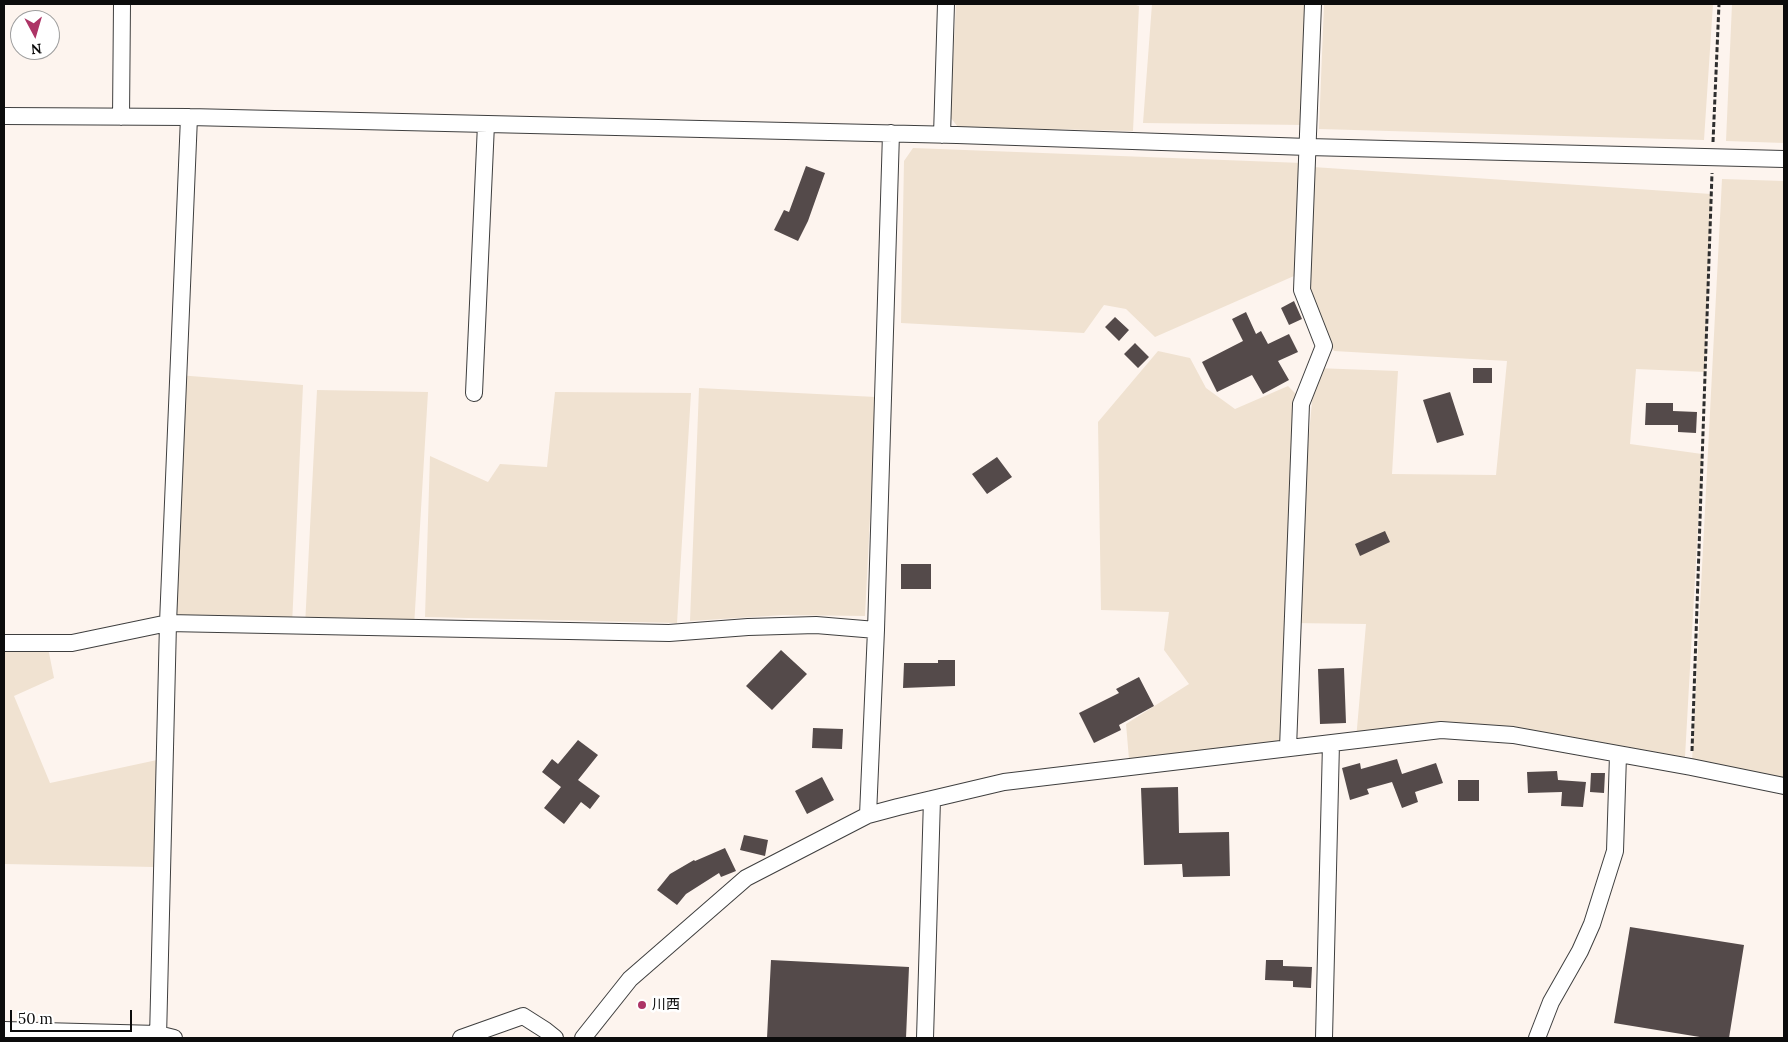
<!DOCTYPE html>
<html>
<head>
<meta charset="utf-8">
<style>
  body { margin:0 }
  #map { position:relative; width:1788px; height:1042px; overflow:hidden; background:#fdf4ee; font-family:Lora,serif }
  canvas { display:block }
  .frame { position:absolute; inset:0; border:5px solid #0c0c0c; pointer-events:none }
  .north { position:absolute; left:10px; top:10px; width:50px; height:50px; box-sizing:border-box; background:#fff; border:1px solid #9e9e9e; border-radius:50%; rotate:174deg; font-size:14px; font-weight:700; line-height:20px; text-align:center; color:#0c0c0c }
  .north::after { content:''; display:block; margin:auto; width:18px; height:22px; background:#ad3466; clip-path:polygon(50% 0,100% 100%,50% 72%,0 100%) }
  .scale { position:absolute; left:10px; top:1010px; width:122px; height:22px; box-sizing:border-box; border:2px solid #0c0c0c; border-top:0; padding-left:6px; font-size:15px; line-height:18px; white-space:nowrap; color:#0c0c0c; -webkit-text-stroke:4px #fff; paint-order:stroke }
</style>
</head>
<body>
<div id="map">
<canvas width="1788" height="1042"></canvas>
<div class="frame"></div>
<div class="north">N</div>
<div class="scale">50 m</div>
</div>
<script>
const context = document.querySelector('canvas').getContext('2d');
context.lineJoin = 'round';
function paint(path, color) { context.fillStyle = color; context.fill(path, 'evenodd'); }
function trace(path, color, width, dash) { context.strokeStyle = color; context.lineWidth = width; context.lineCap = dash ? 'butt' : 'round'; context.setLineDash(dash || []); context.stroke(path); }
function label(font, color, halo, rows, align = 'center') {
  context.font = font + ' Lora,"Noto Sans JP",serif'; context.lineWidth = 5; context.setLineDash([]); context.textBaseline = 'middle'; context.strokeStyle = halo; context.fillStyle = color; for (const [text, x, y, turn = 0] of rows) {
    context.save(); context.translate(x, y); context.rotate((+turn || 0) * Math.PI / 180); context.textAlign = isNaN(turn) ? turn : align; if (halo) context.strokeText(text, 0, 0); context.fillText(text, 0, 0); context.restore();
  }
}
const farmland = new Path2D(`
  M956,4H1133L1139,6L1133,131L958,127L950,117Z
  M1152,4H1310L1304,125L1143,123Z
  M1324,4H1713L1704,140L1319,129Z
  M1732,4H1784V143L1726,141Z
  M913,148L1302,163L1294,276L1155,337L1126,309L1104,305L1084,333L901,323L904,161Z
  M1313,167L1711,194L1705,372L1636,369L1630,444L1702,454L1685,757L1445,729L1356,740L1366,624L1292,623L1315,368L1398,371L1392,474L1496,475L1507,361L1334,351L1308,298Z
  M1722,179L1784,181V780L1692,762Z
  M1158,351L1190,358L1206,388L1235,409L1288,386L1299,397L1286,741L1129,759L1126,724L1189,684L1164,650L1169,612L1101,610L1098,422Z
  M178,375L303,385L292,625L168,623Z
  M699,388L876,397L865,616L784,615L690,621Z
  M317,390L428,392L414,627L305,626Z
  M555,392L691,393L677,623L425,617L430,456L488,482L500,464L547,467Z
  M4,648H48L54,678L14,696L50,783L157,760L154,867L4,864Z`);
const building = new Path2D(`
  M806,166L825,173L808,221L798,241L774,230L784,210L789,212Z
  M1294,301L1302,319L1289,325L1281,308Z
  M1246,312L1256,334L1261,331L1268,344L1289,334L1298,352L1278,361L1289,380L1263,394L1252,375L1217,392L1202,362L1243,341L1232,319Z
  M1115,317L1129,330L1119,341L1105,327Z
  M1135,343L1149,357L1138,368L1124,354Z
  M1473,368H1492V383H1473Z
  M1450,392L1464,435L1437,443L1423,400Z
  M1646,403H1673V411L1697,412L1696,433L1678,432V425H1645Z
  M997,457L1012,477L987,494L972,474Z
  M1385,531L1390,542L1360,556L1355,544Z
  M901,564H931V589H901Z
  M781,650L807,674L772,710L746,686Z
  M938,660H955V686L903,688L904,663H938Z
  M1344,668L1346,723L1320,724L1318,669Z
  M1139,677L1154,706L1119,725L1121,730L1094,743L1079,713L1119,693L1116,689Z
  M813,728L843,729L842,749L812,748Z
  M578,740L598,755L578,780L600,796L590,809L581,802L564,824L544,808L561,787L542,772L552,759L558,764Z
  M1397,759L1402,774L1436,763L1443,783L1415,792L1418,802L1402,808L1392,782L1367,789L1369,794L1350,800L1342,768L1360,763L1361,769Z
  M1557,771L1558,780L1586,782L1583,807L1561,806L1562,792L1528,793L1527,772Z
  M1591,773H1605L1604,793L1590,792Z
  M822,777L834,800L807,814L795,791Z
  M1458,780H1479V801H1458Z
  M1178,787L1179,833L1229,832L1230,876L1183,877L1182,864L1144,865L1141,788Z
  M744,835L768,840L765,856L740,850Z
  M725,848L736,871L721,877L719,873L686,894L677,905L657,890L670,874L694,860L695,861Z
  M1630,927L1744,945L1729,1038H1706L1614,1023Z
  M771,960L909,967L906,1038H767Z
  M1266,960H1283V966L1312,967L1311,988L1293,987V981L1265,980Z`);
const path = new Path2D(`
  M1713,142L1719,4
  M1692,751L1712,173`);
const minor = new Path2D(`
  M4,116L189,117L957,135L1308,147L1784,159
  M121,117L122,4
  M942,135L946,4
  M474,393L486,124
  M4,643H72L168,623L669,633L748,627L816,625L876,630
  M1288,748L1301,404L1324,346L1302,290L1313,4
  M868,815L876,630L891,133
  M4,1030L158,1034L174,1038
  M158,1038L168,623L189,117
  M461,1038L523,1016L545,1030L555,1038
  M583,1038L630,979L746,878L868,815L898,807L1004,782L1441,730L1513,735L1691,767L1784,786
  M925,1038L932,799
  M1324,1038L1331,743
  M1537,1038L1551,1002L1580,951L1592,924L1615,851L1618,755`);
const markers = [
  [642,1005,5,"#ad3466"]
];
const poiNames = [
  ["川西",652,1005]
];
paint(farmland, '#f0e2d1');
paint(building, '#544a4a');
trace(minor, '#3f3f3f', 18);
trace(path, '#2e2e2e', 3, [5, 2.5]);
trace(minor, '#fff', 16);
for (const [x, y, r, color] of markers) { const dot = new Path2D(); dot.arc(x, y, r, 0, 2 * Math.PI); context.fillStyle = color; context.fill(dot); trace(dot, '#fff', 2); }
label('14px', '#0c0c0c', '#fff', poiNames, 'left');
</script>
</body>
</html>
